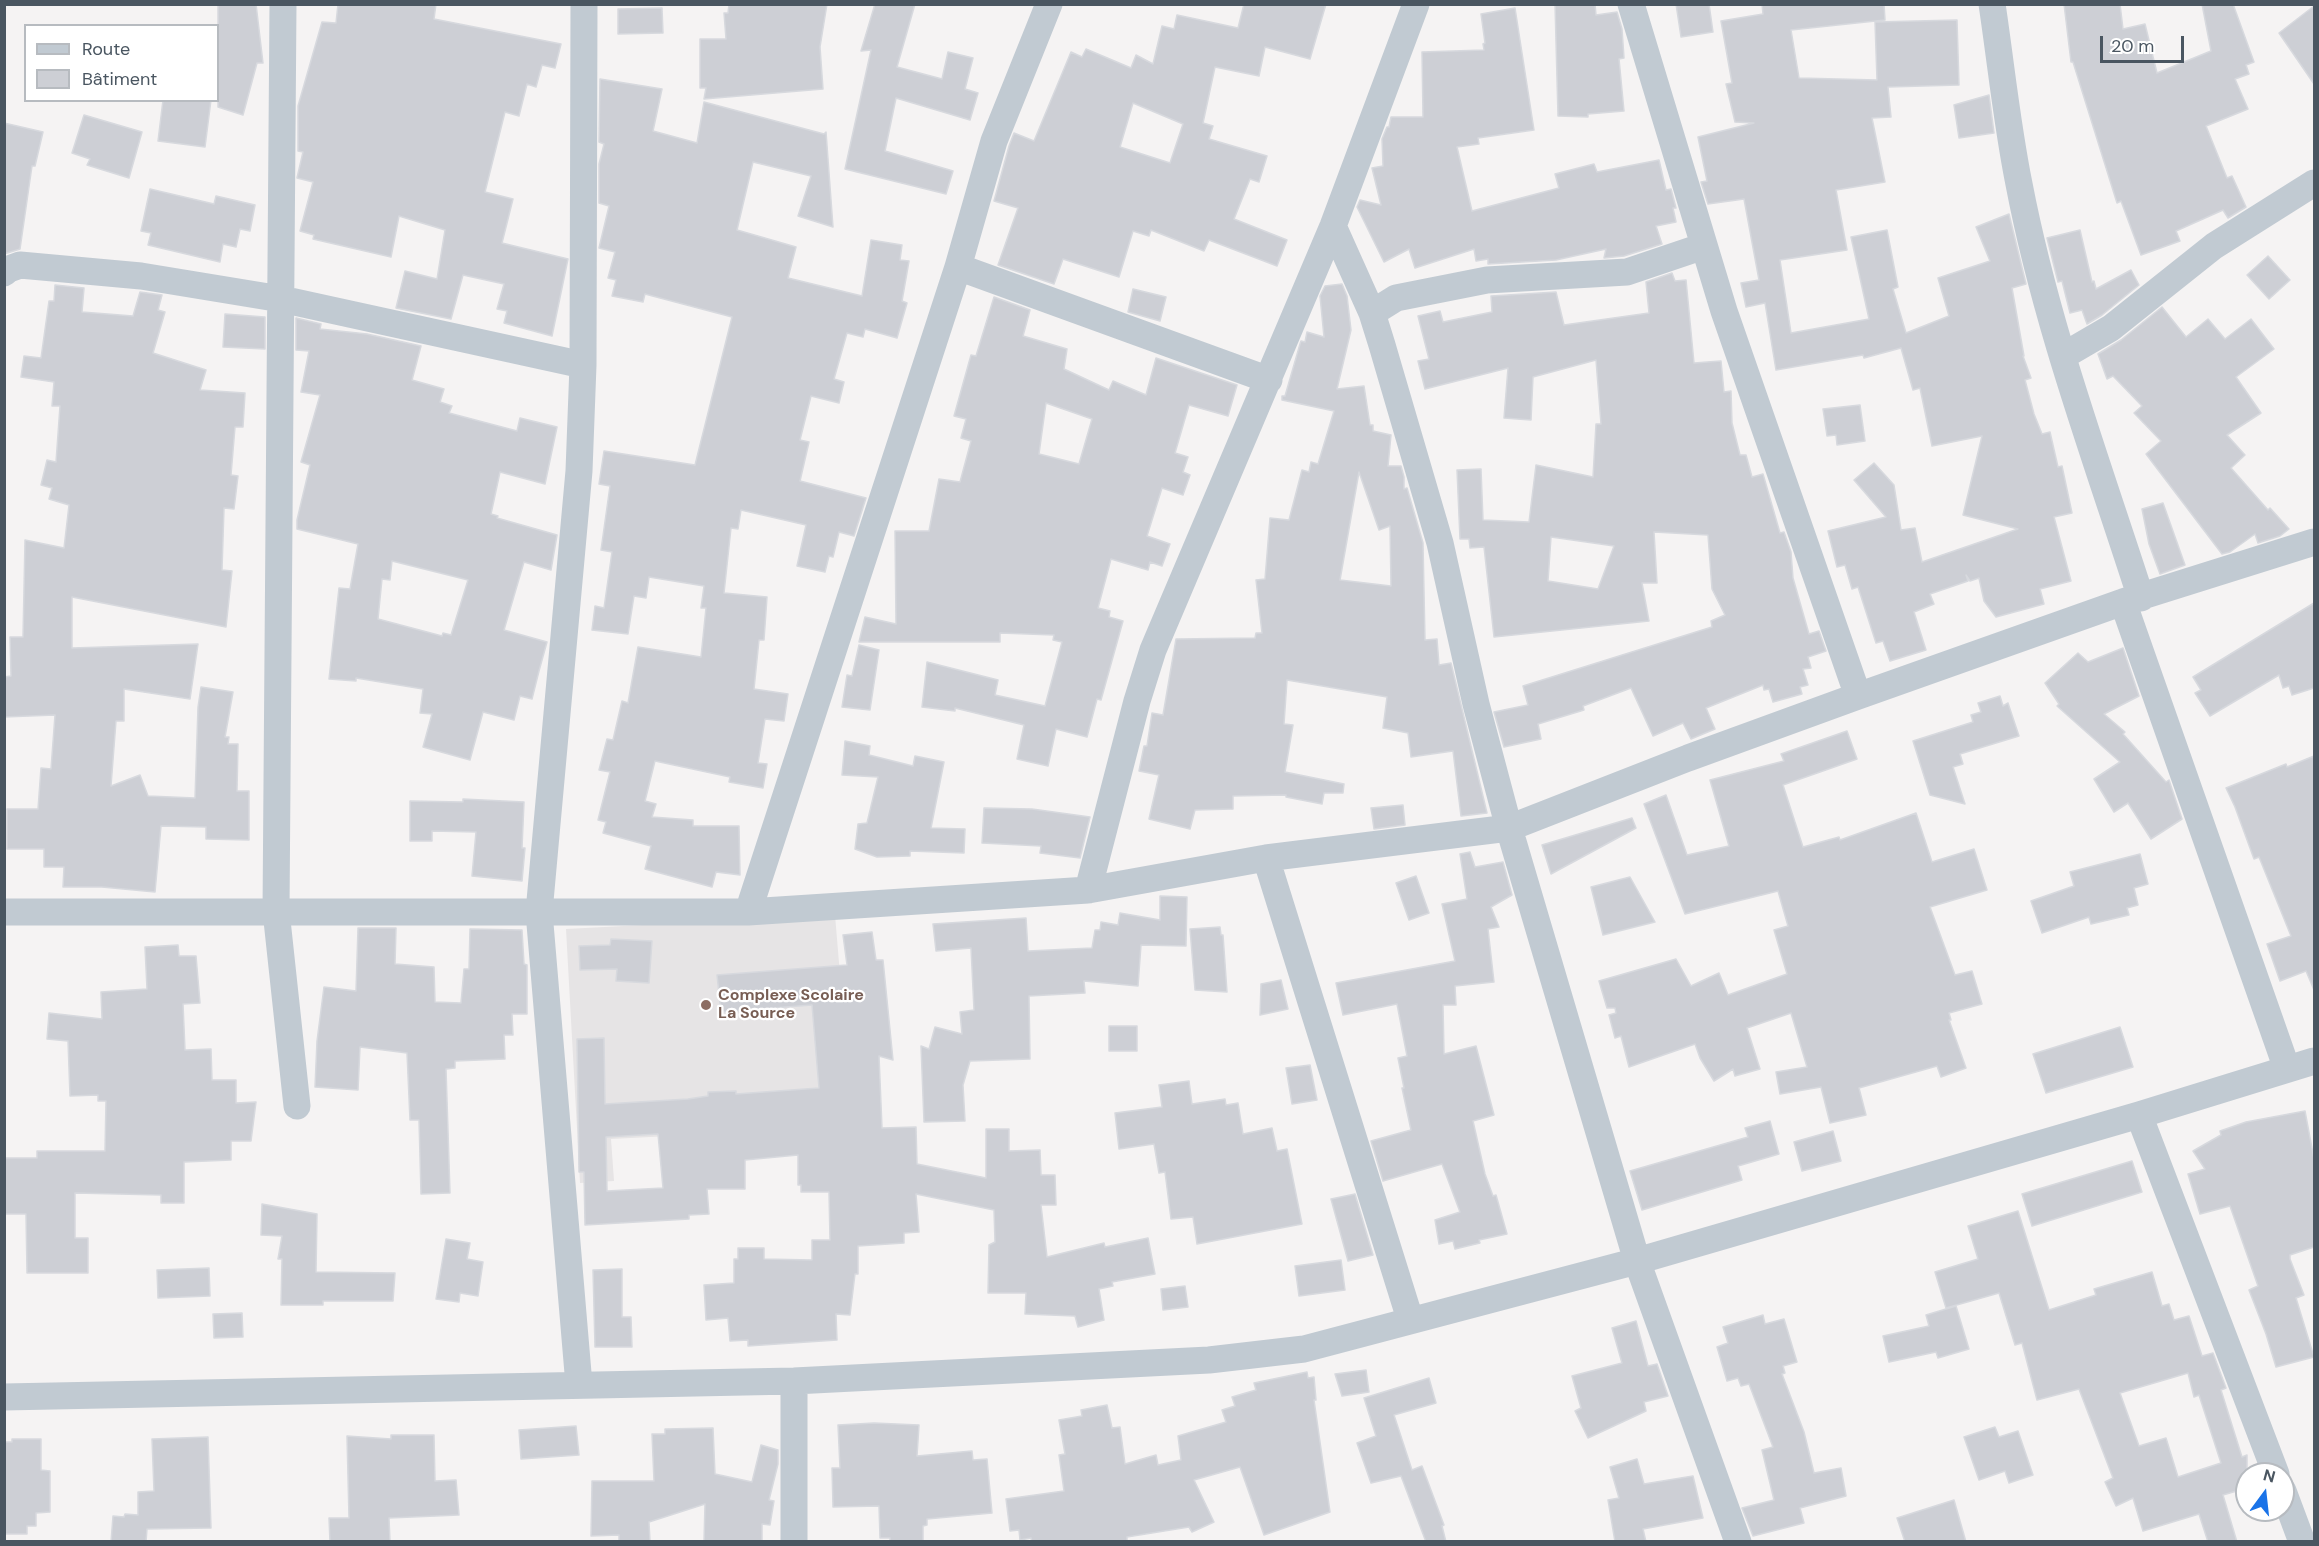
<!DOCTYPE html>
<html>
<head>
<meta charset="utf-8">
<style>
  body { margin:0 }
  #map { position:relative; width:2319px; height:1546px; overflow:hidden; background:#f5f3f3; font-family:"DM Sans",sans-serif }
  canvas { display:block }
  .frame { position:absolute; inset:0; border:6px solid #4a5661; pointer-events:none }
  .legend { position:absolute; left:24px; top:24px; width:195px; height:78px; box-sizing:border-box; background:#fff; border:2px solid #b7bbc0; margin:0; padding:8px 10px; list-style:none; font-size:18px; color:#4a5661 }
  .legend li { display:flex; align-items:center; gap:12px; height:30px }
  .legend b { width:30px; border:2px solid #b7bbc0 }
  .north { position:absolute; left:2235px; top:1462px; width:60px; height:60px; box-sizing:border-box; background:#fff; border:2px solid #b7bbc0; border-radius:50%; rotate:15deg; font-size:16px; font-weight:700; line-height:24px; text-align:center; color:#4a5661 }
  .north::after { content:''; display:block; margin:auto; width:21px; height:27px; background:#1a73e8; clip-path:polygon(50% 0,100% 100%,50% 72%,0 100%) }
  .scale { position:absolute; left:2100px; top:36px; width:84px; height:27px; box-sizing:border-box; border:3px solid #4a5661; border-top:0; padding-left:8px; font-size:18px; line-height:21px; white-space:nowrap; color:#4a5661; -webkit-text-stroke:4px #fff; paint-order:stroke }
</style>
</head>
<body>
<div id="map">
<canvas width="2319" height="1546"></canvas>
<div class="frame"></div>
<ul class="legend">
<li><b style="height:8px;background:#c1cad2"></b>Route</li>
<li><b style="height:16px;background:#cdcfd5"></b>Bâtiment</li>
</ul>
<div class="north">N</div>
<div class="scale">20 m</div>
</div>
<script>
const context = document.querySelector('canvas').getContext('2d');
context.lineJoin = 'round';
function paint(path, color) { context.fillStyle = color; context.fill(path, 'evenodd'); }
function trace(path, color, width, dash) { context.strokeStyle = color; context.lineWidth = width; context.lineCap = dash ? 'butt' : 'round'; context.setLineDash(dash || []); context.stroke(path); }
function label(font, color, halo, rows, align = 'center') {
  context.font = font + ' "DM Sans",sans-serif'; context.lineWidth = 4.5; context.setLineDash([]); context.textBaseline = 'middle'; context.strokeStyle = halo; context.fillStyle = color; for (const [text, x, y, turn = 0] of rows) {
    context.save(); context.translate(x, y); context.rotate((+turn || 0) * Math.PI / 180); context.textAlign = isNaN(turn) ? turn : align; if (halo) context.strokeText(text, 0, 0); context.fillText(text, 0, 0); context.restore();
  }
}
const education = new Path2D(`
  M835,915L849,1082L828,1128L611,1139L614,1181L580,1183L566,929Z`);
const building = new Path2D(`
  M218,4H256L263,63H257L243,115L218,107Z
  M338,4H436L434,19L561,44L555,68L542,65L536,87L527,84L519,116L505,112L485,192L513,199L502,243L568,259L552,336L504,323L507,311L497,309L504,284L463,275L451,319L396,308L405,271L437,279L445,230L399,216L391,257L313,239L314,235L300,231L313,182L297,178L303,152L298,151V106L322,22L336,23Z
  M729,4H827L820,47L823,89L704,99L706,88H700V39H726L724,13H728Z
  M875,4H915L897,67L942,79L948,52L973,58L965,89L978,93L970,120L896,98L885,151L953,171L946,194L845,169L871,50L861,51Z
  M1244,4H1326L1310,59L1265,47L1259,76L1215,67L1203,123L1213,126L1209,139L1267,156L1259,182L1250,179L1234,219L1287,240L1277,266L1209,240L1204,251L1151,230L1149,236L1133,231L1119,277L1063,259L1054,284L998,265L1018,208L994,201L1009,146L1014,133L1034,141L1071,52L1082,57L1086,49L1131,68L1136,55L1153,64L1162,26L1174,29L1177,15L1238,28ZM1133,103L1183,124L1170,163L1120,147Z
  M1555,4H1595L1596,15L1617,12L1622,29L1624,58L1619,59L1624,111L1588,114V117L1558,116Z
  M1676,4H1709L1713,32L1681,37Z
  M1762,4H1884L1885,20L1791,30L1799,78L1877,80L1875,22L1957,20L1959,85L1888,87L1891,117L1872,118L1885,182L1836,190L1847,250L1780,260L1791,333L1869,319L1851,237L1887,230L1898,287L1893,289L1906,333L1949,316L1938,278L1990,261L1976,227L2009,214L2026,284L2012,288L2024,356H2023L2031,378L2025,380L2034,414L2042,434L2050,432L2058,467L2062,466L2072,513L2054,517L2071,581L2040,589L2044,604L1996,617L1984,601L1979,578L1970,581L1966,575L1968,581L1930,594L1934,604L1914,612L1926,650L1890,661L1883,641L1876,643L1858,587L1852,589L1845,565L1837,567L1828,531L1886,517L1854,480L1874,463L1894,485L1901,530L1915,528L1922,562L2018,529L1963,515L1982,436L1932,446L1920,388L1913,390L1901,348L1864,358L1863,355L1776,370L1765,303L1746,307L1741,283L1759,280L1744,199L1708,204L1701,182L1707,181L1698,137L1754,123L1735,122L1726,84L1732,83L1721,21L1763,14Z
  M2064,4H2120L2123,29L2145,24L2157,73L2211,51L2202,4H2233L2254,62L2246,65L2249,74L2235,79L2248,109L2206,126L2227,178L2232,176L2246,207L2228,218L2223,210L2176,231L2180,241L2141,255L2121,201L2117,203L2073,62H2071Z
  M2314,6V84L2279,33Z
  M662,8L663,33L618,34V9Z
  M1515,8L1534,130L1478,138L1479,144L1457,147L1472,211L1559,188L1555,174L1594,164L1597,172L1659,160L1666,190L1671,189L1676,208H1673L1676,222L1656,226L1662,244L1624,256L1604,258L1606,249L1556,260L1488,264V259L1476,261L1474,249L1415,268L1409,249L1384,262L1357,207L1360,200L1381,205L1372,168L1383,166L1382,139L1387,127H1389L1391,117H1423L1422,52L1484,50L1483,44L1485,43L1481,14Z
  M600,79L662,89L653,131L697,143L704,102L824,134L826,132L833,227L798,216L811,176L753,162L737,230L796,247L788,278L862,296L871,240L902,245L900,260L909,261L902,301L907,303L897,338L865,329L863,337L847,333L834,379L844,382L839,403L811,396L800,440L809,442L800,481L866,498L854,536L839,532L833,557L829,556L825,572L797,566L806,525L741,510L738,529L731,528L724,593L767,597L764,640H759L754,689L788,694L784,721L765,719L758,763L767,764L763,788L729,782L730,777L655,761L645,801L656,804L652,817L693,820V826H739L740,875L716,872L712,887L645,869L651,846L603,833L606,822L598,820L610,772L599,770L607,739L613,740L622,701L628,703L638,647L701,657L706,608H701L704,586L649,577L646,598L634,596L628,634L592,630L595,606L604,608L612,552L601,550L610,486L599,484L604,451L695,465L732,317L645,294L643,302L612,296L616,280L608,278L615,252L599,248L609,206L599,203V164L604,144L599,142Z
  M1989,95L1994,133L1959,138L1954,105Z
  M163,100H211L205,147L158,141Z
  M84,115L142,132L129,178L87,165L90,159L72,153Z
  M4,123L43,132L35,166H32L20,249L4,254Z
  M150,189L214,204L216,196L255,205L250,231L240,229L236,247L223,244L220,262L148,245L151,233L141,231Z
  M2080,230L2092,282L2094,281L2096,289L2131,270L2139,285L2102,315L2087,324L2082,310L2070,313L2062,281L2058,282L2047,238Z
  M2268,256L2290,280L2269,299L2247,275Z
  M1672,273L1675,281L1686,280L1694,363L1721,361L1724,392L1731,391L1732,423L1740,455H1746L1752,477L1763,474L1780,533L1784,532L1791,552L1793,578L1809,634L1819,631L1826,651L1808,657L1811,668L1803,669L1808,685L1800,687L1802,694L1773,702L1769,689L1764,690L1763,685L1706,708L1715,729L1691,739L1683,723L1653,736L1631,688L1583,706L1584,710L1538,724L1541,739L1504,747L1494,712L1528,705L1523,686L1712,627L1711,621L1725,615L1712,589L1708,535L1654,532L1657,583H1642L1649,621L1494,637L1484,547L1470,548L1469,539H1460L1457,470L1481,469L1483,520L1529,522L1536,465L1593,477L1596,424H1601L1596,360L1533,377L1531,420L1504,418L1508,368L1425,389L1418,361L1429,359L1418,316L1440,311L1443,322L1492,312L1491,296L1556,292L1564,325L1649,313L1646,282ZM1551,537L1614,546L1598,589L1548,581Z
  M1342,284L1347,296L1351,330L1337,389L1364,386L1370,425H1373V431L1391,435L1388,466H1401L1404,477V489L1407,488L1423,543L1425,640L1437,639L1439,665L1451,663L1487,813L1461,816L1453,751L1411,757L1408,733L1383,728L1387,697L1287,680L1284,724L1293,725L1285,772L1344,784L1343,793H1324L1322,804L1286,797V795L1233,796V809L1195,810L1190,829L1149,819L1159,775L1139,771L1144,746H1147L1152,713L1163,715L1176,639L1255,638L1256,633H1262L1256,580L1265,579L1270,518L1289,520L1302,470L1309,472L1311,462L1318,464L1334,411L1282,400V396H1285L1300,344L1301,341L1305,342L1307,332L1324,337L1320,296L1325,286ZM1359,472L1379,530L1390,526L1391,586L1340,580Z
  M55,285L84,288L82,312L133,316L140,292L162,295L158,310L165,312L153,353L206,370L200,390L245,393L243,427H235L231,475L238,476L234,509L224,508L222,570L232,571L226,627L72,597V648L198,644L190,699L124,689V721H116L111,786L140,775L148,796L195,798L198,707L201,687L233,692L225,737H229L228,744H238L237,791H249V840L206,839V827L161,826L155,892L102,887H63L64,867H44V849H7V809H38L41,768L51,769L55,715L4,717V677L11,676L10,637H23L25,540L64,548L69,505L49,499L52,488L41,485L47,460L56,462L60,406H52L54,382L21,377L24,356L41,358L49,301H54Z
  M1133,289L1166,297L1160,321L1128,312Z
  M994,297L1030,310L1023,336L1067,349L1064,369L1109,390L1113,381L1146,395L1156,358L1237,385L1228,416L1189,405L1175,453L1188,457L1183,472L1190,475L1183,495L1162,488L1147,536L1170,544L1162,566L1150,562L1148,570L1111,559L1098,608L1110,611L1109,617L1123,621L1101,700L1097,699L1087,737L1056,729L1048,766L1017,759L1024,725L955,708V711L922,707L927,662L998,680L995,695L1045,706L1062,642L1053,640L1054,635L1000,633V642H859L865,617L896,624L895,531H929L939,479L960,482L971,441L961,438L966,419L954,416L971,355L976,356ZM1046,403L1092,419L1079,464L1039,454Z
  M2162,307L2186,337L2208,319L2225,339L2251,319L2274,349L2236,377L2261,413L2227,435L2245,455L2231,468L2268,510L2270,508L2289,529L2280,536L2258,543L2255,534L2230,552L2222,554L2146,454L2161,441L2134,413L2142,406L2113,376L2107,379L2098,354L2121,340Z
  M225,314L265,317V349L223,347Z
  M296,318L321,324L320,329L367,334L421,346L412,380L444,389L440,402L452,406L449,413L517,431L520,418L557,427L545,484L500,472L491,514L498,516L497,518L557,535L551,570L524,562L504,630L547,642L539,671L532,699L520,696L514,720L483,712L470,760L423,747L432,714L420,713L423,689L356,678V681L329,679L339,588L350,589L358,544L297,529V520L310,465L301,462L320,395L301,392L309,351L296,350ZM392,561L468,580L451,635L443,633L442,636L378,619L382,579L390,580Z
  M1860,405L1865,441L1837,445L1836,435L1827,436L1823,409Z
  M2163,503L2185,565L2160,574L2149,544L2142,509Z
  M2314,603V688L2292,695L2289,686L2283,688L2279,675L2210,716L2195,693L2201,690L2193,677Z
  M859,645L879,650L870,710L842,707L847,675L852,676Z
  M2123,648L2139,696L2104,714L2125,732L2123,734L2166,782L2169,780L2182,819L2151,839L2128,803L2114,812L2094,779L2120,762L2057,706L2059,704L2045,683L2078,653L2088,662Z
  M2000,696L2003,706L2008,703L2019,736L1960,754L1963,764L1953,767L1965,804L1930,795L1913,741L1973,722L1971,715L1981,712L1978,703Z
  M1847,731L1857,759L1783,785L1803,847L1839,837L1840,840L1916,813L1932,862L1974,849L1987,890L1930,907L1955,975L1972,971L1982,1004L1949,1013L1951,1020H1949L1966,1068L1941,1077L1937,1066L1859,1088L1866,1115L1830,1123L1821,1087L1780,1094L1776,1072L1807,1067L1791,1013L1747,1028L1760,1069L1735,1076L1733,1069L1714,1081L1700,1058L1695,1044L1629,1067L1621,1036L1615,1038L1609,1015L1616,1013L1615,1008H1607L1599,981L1676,959L1691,986L1719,973L1728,995L1787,974L1774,930L1788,926L1778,891L1685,914L1644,804L1666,795L1687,855L1729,846L1710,780L1784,761L1781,754Z
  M845,741L870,746L869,755L913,766L915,756L944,762L931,828L965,829L964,853L910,851V856L877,857L855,849L858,824L867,823L878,777L842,775Z
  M2314,756V990L2306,971L2280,981L2267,944L2291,936L2259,857L2254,859L2235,807L2226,788L2286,764L2287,767Z
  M463,799L524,802L522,848H525L522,881L472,876L476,832L432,831V841H410V801L463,802Z
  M1403,805L1405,825L1374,829L1371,808Z
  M984,808L1032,809L1090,817L1080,858L1040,853L1041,846L982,843Z
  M1632,818L1636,828L1551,874L1542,845Z
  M1470,852L1475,867L1503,862L1512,895L1491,907L1499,927L1488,929L1494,982L1455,986L1456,1005H1443L1444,1054L1476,1046L1494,1115L1473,1121L1485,1174L1493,1196L1496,1195L1507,1234L1479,1240L1480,1243L1455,1249L1453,1241L1439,1244L1435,1220L1460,1212L1442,1164L1383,1181L1371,1141L1411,1130L1402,1088H1404L1398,1058L1407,1056L1397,1004L1343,1015L1336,983L1455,961L1442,904L1467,899L1460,854Z
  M2140,854L2148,884L2134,888L2138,905L2127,908L2129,915L2091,924L2089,917L2042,933L2031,901L2074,886L2070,872Z
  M1416,876L1429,913L1409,920L1396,883Z
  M1630,877L1655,922L1603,935L1591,887Z
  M1160,896L1187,897L1186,946L1141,945L1138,986L1084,981L1085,993L1029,996L1030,1059L970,1061L963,1085L965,1121L924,1122L921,1046L929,1049L935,1027L962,1034L960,1012L974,1010L971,948L936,951L933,924L1026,918L1028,951L1092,948L1095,930H1100L1101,922L1118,925L1120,913L1160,920Z
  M1220,927L1221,935H1223L1227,992L1195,990L1190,929Z
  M358,928H396L395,964L434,967L435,1002L461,1003L464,969H469L470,929L522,930L524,964L527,965V1014H512L513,1035H504L505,1059L455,1061V1068L446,1069L450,1193L421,1194L419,1120H410L407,1053L360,1047L358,1090L315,1087L317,1041L324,987L356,991Z
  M872,932L876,960H883L893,1060L879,1056L882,1128L916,1127L917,1164L986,1178V1129H1009V1151L1040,1150L1041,1175H1055L1056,1205H1041L1047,1257L1104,1243L1105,1247L1148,1238L1155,1274L1112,1282L1113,1286L1099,1289L1104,1320L1078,1327L1075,1316L1025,1314L1026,1293H988L989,1245L995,1242L994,1210L916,1194L919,1232L904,1233V1243L858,1246V1274H855L850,1315L836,1314L837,1340L748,1346V1340L730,1341L728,1318L706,1320L704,1285L734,1283V1259H738V1248H764V1259L812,1260V1240H830L829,1192H801V1185H798V1155L745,1160V1189H707L709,1214L689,1215V1219L585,1225L584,1172H579L577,1039L604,1038L605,1104L688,1099L708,1096V1092L736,1091V1094L819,1088L812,1005L721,1012L717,975L847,965L843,935ZM658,1134L663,1188L607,1191L606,1137Z
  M611,939L652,941L649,983L616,981L617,969L580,970L579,946L610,945Z
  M178,945L179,956H196L200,1003L183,1004L185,1050L211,1049L212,1080H236V1103L256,1102L251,1141H231V1160L184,1162V1203H161V1195L75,1193V1238H88V1273H27L26,1214H4V1158H37V1151H105L106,1101H98V1095L70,1096L68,1041L47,1039L49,1013L102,1019L101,992L147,989L145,947Z
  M1281,980L1288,1009L1260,1015L1261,984Z
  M1109,1026H1137V1051H1109Z
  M2120,1027L2133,1067L2046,1093L2033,1054Z
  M1310,1065L1317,1100L1292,1104L1286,1068Z
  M1189,1081L1192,1104L1225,1099L1226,1105L1238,1103L1243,1134L1272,1128L1277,1151L1287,1149L1302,1224L1197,1244L1193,1217L1171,1219L1165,1172L1159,1173L1154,1144L1119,1149L1115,1113L1162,1107L1159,1085Z
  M2305,1111L2314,1159V1247L2290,1255V1259L2304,1295L2296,1298L2314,1357L2276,1367L2266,1334L2249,1290L2258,1286L2230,1206L2200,1214L2188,1174L2205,1169L2193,1151L2221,1135L2220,1131L2246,1122Z
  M1770,1121L1779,1154L1738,1166L1742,1180L1642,1210L1630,1171L1748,1137L1745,1128Z
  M1833,1131L1841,1161L1802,1171L1794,1142Z
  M2132,1161L2142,1192L2032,1226L2022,1194Z
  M1355,1194L1373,1255L1348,1261L1331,1199Z
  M262,1204L317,1214L316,1272L395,1273L393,1301H323V1305H281L282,1259H278L282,1236L261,1235Z
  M2018,1211L2049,1310L2096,1295L2094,1289L2152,1272L2162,1306L2169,1304L2174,1320L2189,1316L2202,1356L2213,1353L2226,1388L2221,1390L2242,1457L2247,1455V1488L2223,1495L2237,1542H2208L2199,1514L2143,1531L2133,1498L2116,1506L2105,1482L2113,1478L2079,1389L2037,1400L2022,1343L2015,1345L1999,1293L1946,1308L1935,1272L1978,1259L1968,1226ZM2188,1373L2194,1397L2199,1395L2221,1463L2178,1477L2166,1438L2139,1446L2120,1393Z
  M446,1239L470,1243L467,1259L483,1262L478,1296L460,1293L459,1302L436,1299Z
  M1341,1260L1345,1290L1299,1296L1295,1266Z
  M209,1268L210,1296L158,1298L157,1270Z
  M622,1269V1317H631L632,1347H595L593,1270Z
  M1185,1286L1188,1307L1163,1310L1161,1289Z
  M1956,1306L1969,1349L1938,1358L1936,1352L1889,1362L1883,1336L1929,1326L1926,1315Z
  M242,1313L243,1337L214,1338L213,1314Z
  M1763,1315L1765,1324L1784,1319L1797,1362L1783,1366L1785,1373L1782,1374L1804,1432L1814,1473L1841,1468L1846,1496L1800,1508L1804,1523L1753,1536L1742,1508L1774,1500L1762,1450L1773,1447L1749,1384L1741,1386L1738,1378L1727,1381L1717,1347L1728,1343L1723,1327Z
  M1636,1321L1648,1366L1657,1364L1668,1396L1644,1402L1646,1411L1588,1438L1575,1411L1581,1408L1572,1376L1622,1363L1612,1328Z
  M1366,1370L1369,1392L1342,1396L1335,1374Z
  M1307,1372L1308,1378L1314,1377L1316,1400H1314L1330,1512L1264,1535L1240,1467L1194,1480L1214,1522L1192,1532L1189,1527L1127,1537V1542H1032L1031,1538L1020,1540L1019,1530L1010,1531L1006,1499L1064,1491L1059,1455L1065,1454L1059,1420L1082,1416L1081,1410L1107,1405L1112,1428L1120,1427L1125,1464L1156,1455L1158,1465L1181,1460L1178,1436L1226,1422L1222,1410L1235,1406L1232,1397L1256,1390L1254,1383Z
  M1429,1378L1436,1403L1394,1415L1412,1470L1422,1466L1444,1525L1442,1526L1446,1542H1426L1401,1476L1371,1483L1357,1443L1376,1436L1364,1398Z
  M874,1423L919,1425L917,1456L972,1451L973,1460L987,1459L992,1513L927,1519V1525L923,1526V1542H890V1538H880L879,1506L833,1507L832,1468H840L838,1425Z
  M576,1426L579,1455L521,1459L519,1430Z
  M1995,1427L1999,1437L2018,1431L2033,1475L2009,1483L2005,1471L1979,1480L1964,1437Z
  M713,1428L715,1474L752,1482L761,1445L778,1450V1464L769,1500L774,1501L770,1525L762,1524V1542L704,1541L705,1504L649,1522L650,1542H619V1535L591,1536L592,1481H654L652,1434H665V1429Z
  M391,1435H434L435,1481L456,1480L459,1515L389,1518L390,1542H330L329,1518H349L347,1436L391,1439Z
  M208,1437L211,1528L147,1529L146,1542H111L113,1516L124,1517L125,1514L138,1515V1492L154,1491L152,1439Z
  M12,1439H41V1470L50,1471V1512L36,1513V1526H27V1534H4V1442H12Z
  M1637,1459L1644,1484L1693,1476L1703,1518L1643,1529L1646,1542H1615L1608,1500L1619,1498L1610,1467Z
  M1954,1500L1966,1542H1905L1897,1518Z`);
const street = new Path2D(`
  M283,4L276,911L297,1106
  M1631,4L1724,311L1858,696
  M1992,4C2001,64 2007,125 2019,184C2046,325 2097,461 2141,598
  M1333,226L1372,313L1382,345L1440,543L1476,704L1509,828L1637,1261L1738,1542
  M958,267L1269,380
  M4,273L9,269L20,265L141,276L281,299L583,365
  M1372,313L1396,298L1487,280L1627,272L1704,246
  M2063,356L2111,328L2214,246L2314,183
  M2123,602L2287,1069
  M1266,858L1410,1319
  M1088,890L1137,701L1153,650L1333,226L1416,4
  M4,912H748L1088,890L1266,858L1509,828L1688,758L1858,696L2123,602L2314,542
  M748,912L958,267L994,141L1049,4
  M2139,1115L2276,1474
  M794,1381V1542
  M579,1385L539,912L579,471L583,365L584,4
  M4,1397L794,1381L1209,1360L1304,1349L1637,1261L2139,1115L2314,1061
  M2283,1491L2302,1542`);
const markers = [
  [706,1005,6,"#8d6e63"]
];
const educationNames = [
  ["Complexe Scolaire",718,996],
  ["La Source",718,1014]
];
paint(education, '#e6e4e5');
paint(building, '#cdcfd5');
trace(building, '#d7d9de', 1.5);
trace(street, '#c1cad2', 27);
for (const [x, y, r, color] of markers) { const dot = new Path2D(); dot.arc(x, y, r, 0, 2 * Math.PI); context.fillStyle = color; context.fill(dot); trace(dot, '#fff', 2); }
label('bold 16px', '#785e54', '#fff', educationNames, 'left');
</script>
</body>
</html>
